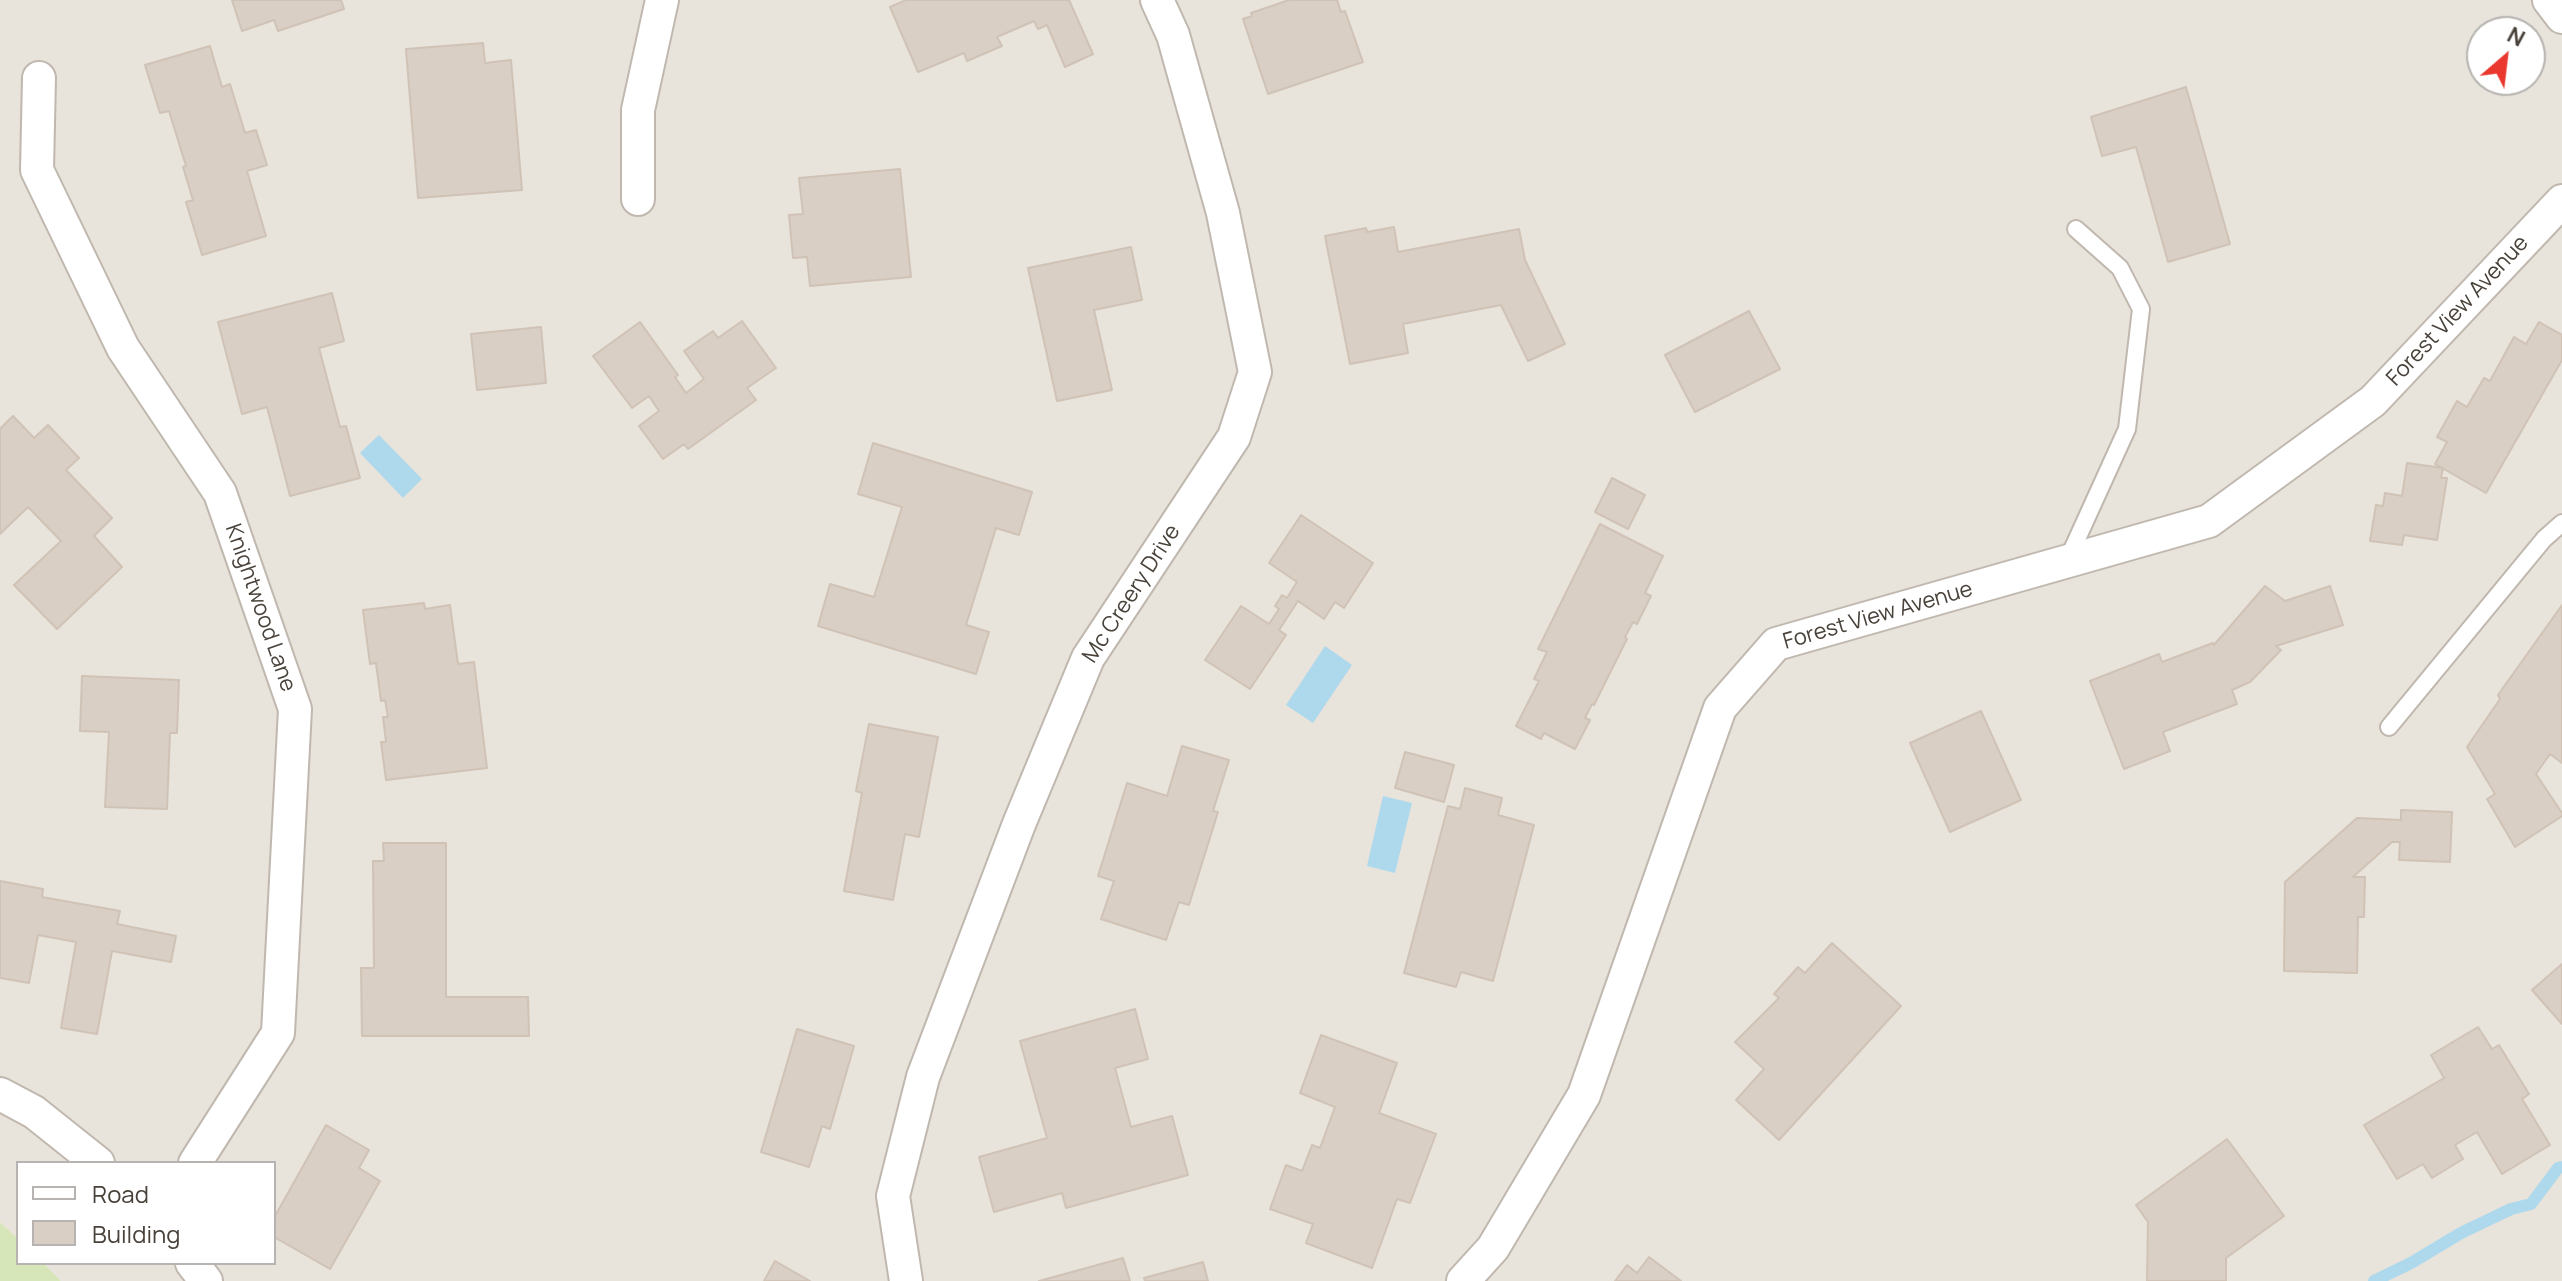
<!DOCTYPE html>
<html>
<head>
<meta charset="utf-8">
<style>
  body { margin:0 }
  #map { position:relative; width:2562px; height:1281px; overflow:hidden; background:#f5f1ec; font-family:Manrope,sans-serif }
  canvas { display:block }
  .legend { position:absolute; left:16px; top:1161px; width:260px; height:104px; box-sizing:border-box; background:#fff; border:2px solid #b6b3b0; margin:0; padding:10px 14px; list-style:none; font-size:24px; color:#49423a }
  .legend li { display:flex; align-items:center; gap:16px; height:40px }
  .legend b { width:40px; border:2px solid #b6b3b0 }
  .north { position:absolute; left:2466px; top:16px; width:80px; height:80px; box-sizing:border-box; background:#fff; border:2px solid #b6b3b0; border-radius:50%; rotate:28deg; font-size:22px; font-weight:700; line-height:32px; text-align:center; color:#49423a }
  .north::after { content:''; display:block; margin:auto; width:28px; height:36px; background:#ea382e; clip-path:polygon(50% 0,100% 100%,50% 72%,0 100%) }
</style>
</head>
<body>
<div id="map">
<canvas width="2562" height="1281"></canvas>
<ul class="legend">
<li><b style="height:10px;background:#fff"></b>Road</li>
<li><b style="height:22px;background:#d9cfc5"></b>Building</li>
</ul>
<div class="north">N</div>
</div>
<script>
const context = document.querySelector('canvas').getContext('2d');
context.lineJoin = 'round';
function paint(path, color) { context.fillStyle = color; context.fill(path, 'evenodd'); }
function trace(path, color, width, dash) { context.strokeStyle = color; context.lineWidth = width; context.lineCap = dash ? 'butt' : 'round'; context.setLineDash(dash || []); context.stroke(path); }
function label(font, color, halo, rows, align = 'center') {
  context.font = font + ' Manrope,sans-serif'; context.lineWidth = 6; context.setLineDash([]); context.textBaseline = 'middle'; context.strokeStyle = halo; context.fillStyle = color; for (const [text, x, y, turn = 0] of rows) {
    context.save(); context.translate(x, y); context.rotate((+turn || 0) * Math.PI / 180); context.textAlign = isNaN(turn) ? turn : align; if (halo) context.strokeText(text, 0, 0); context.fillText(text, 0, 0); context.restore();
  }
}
const residential = new Path2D(`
  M0,0H2562V1281H61L43,1263H274V1163H18V1239L0,1222ZM2482,32H2530V80H2482Z`);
const green = new Path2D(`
  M0,1222L18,1239V1263H43L61,1281H0Z`);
const water = new Path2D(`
  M379,435L422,479L403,498L360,453Z
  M1325,646L1352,665L1313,723L1286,705Z
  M1383,796L1412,803L1395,873L1367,866Z`);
const stream = new Path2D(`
  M2374,1281L2411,1263L2461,1233L2511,1209L2531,1204L2558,1168L2562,1167`);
const building = new Path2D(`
  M232,0H341L344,9L278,31L274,20L242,31Z
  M906,0H1069L1093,54L1065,67L1047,25L1038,29L1034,21L997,37L1002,46L967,61L964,53L918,72L890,7Z
  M1289,0H1337L1341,12L1345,11L1363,62L1268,94L1243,19L1252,16L1251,13Z
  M483,43L485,63L511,60L522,190L418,198L406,49Z
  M210,46L222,87L230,84L245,133L256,130L267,165L247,171L266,236L202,255L186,202L193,200L183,167L186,166L169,111L160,113L145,65Z
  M2186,87L2230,244L2168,262L2136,147L2102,156L2091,117Z
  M900,169L911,277L810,286L807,257L793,258L789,215L803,214L799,178Z
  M1394,227L1398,252L1519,229L1525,260L1565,344L1528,361L1501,305L1403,324L1408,353L1350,364L1325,236L1366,228L1367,232Z
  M1131,247L1142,300L1094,310L1112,390L1057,401L1028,268Z
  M332,293L344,341L319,348L340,427L346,426L360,478L290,496L267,407L242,414L218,322Z
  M1749,311L1780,369L1695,412L1665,355Z
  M742,321L776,368L747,388L756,400L688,449L684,444L663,459L639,426L659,411L649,396L632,408L593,356L640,322L678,375L675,377L686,393L704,379L684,351L713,331L718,338Z
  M2539,322L2562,335V360L2486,493L2435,464L2447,442L2437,437L2457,401L2467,407L2484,378L2490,381L2514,337L2526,344Z
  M541,327L546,383L477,390L471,334Z
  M13,416L34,438L48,425L79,458L66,470L112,518L94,536L122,567L57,629L14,585L61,541L28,507L0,534V429Z
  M873,443L1032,492L1019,535L996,528L966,625L989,632L976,674L818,626L830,584L874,597L902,507L858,494Z
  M2407,463L2443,468L2441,478H2447L2437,540L2404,535L2402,545L2370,541L2376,505L2383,506L2385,493L2402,496Z
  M1612,478L1645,495L1628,529L1595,512Z
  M1301,515L1373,563L1344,608L1335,602L1324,619L1298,601L1279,630L1286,635L1250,689L1205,660L1241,606L1269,624L1279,609L1275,606L1282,595L1287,598L1297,582L1269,563Z
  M1600,524L1663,556L1645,593L1651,596L1637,624L1633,622L1625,637L1627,639L1594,705L1592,704L1585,718L1590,720L1575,749L1544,733L1541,739L1516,726L1539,681L1534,679L1547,652L1538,649Z
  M2265,586L2285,601L2330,586L2343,625L2276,646L2281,650L2250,682L2232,690L2237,704L2163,732L2170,751L2124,769L2090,681L2159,654L2162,662L2213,643L2214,645Z
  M424,603L425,609L450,605L458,664L474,662L487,768L386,780L381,742H386L383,717H388L385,700L381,701L376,663L370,664L363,610Z
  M2562,605V763L2550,754L2536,774L2562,813V816L2515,847L2487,799L2495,794L2467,747L2500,699L2498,695Z
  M82,676L179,680L177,733H170L167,809L105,807L109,732L80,731Z
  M1981,711L2021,800L1950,832L1910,743Z
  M869,724L938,737L919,837L905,834L893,900L844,891L862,793L856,791Z
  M1182,746L1229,760L1213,811L1218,812L1189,905L1179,902L1166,940L1101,919L1114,881L1098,876L1127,783L1167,796Z
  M1405,752L1454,765L1444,802L1395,788Z
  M1465,788L1502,798L1498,815L1534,825L1493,981L1461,972L1456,987L1404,973L1448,806L1460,809Z
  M2401,810L2452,812L2450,862L2399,860L2400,842H2392L2353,877H2365L2364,917H2358L2357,973L2284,971L2285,882L2357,818L2401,820Z
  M383,843H446V997H528L529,1036H362L361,968H374L373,861H384Z
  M0,881L43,889L42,897L120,911L117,924L176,936L171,962L112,951L97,1034L61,1028L76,942L38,935L29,983L0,978Z
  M1832,943L1901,1006L1779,1140L1736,1100L1764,1069L1735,1042L1779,998L1774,994L1798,967L1805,973Z
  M2562,964V1024L2532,990Z
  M1135,1009L1148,1059L1115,1068L1131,1127L1172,1116L1188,1175L1066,1208L1062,1193L994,1212L979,1157L1047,1138L1020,1041Z
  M2478,1027L2492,1049L2499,1045L2529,1094L2522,1099L2550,1145L2502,1174L2477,1132L2455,1145L2463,1159L2432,1178L2423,1164L2397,1179L2364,1125L2444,1078L2431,1055Z
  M797,1029L854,1046L830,1129L822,1126L809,1167L761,1152Z
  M1321,1035L1397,1063L1379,1113L1436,1134L1410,1203L1397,1199L1372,1268L1306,1243L1313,1224L1270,1209L1286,1165L1302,1171L1312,1145L1320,1148L1335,1107L1300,1093Z
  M326,1125L369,1150L359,1168L380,1181L330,1269L274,1237V1218Z
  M2227,1139L2284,1216L2226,1258V1281H2147L2148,1222L2136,1205Z
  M1649,1257L1681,1281H1615L1627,1265L1637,1273Z
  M1123,1258L1130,1281H1039Z
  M775,1261L810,1281H764Z
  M1203,1262L1208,1281H1145L1144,1278Z`);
const lane = new Path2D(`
  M2067,561L2127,429L2141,309L2120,268L2076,229
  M2389,727L2544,539L2562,523`);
const street = new Path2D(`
  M2549,0L2562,17
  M39,78L37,170L123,348L220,493L295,709L278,1033L195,1163
  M638,199V110L662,0
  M0,1094L34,1112L98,1163
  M192,1263L206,1281
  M906,1281L893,1196L923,1077L1019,824L1088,658L1234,437L1255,372L1223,213L1173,35L1157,0
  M1463,1281L1493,1248L1584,1095L1720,708L1776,644L2209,521L2373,401L2562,201`);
const streetNames = [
  ["Forest View Avenue",2458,311,-47],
  ["Mc Creery Drive",1132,594,-57],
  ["Knightwood Lane",260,608,71],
  ["Forest View Avenue",1878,616,-16]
];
paint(residential, '#e8e3db');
paint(green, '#d6e6b9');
paint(water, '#aed9ec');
trace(stream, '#aed9ec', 12);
paint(building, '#d9cfc5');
trace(building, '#d0c3b6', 2);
trace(lane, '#c0b8af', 20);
trace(street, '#c0b8af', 36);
trace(lane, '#fff', 16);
trace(street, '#fff', 32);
label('22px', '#49423a', '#fff', streetNames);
</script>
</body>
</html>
